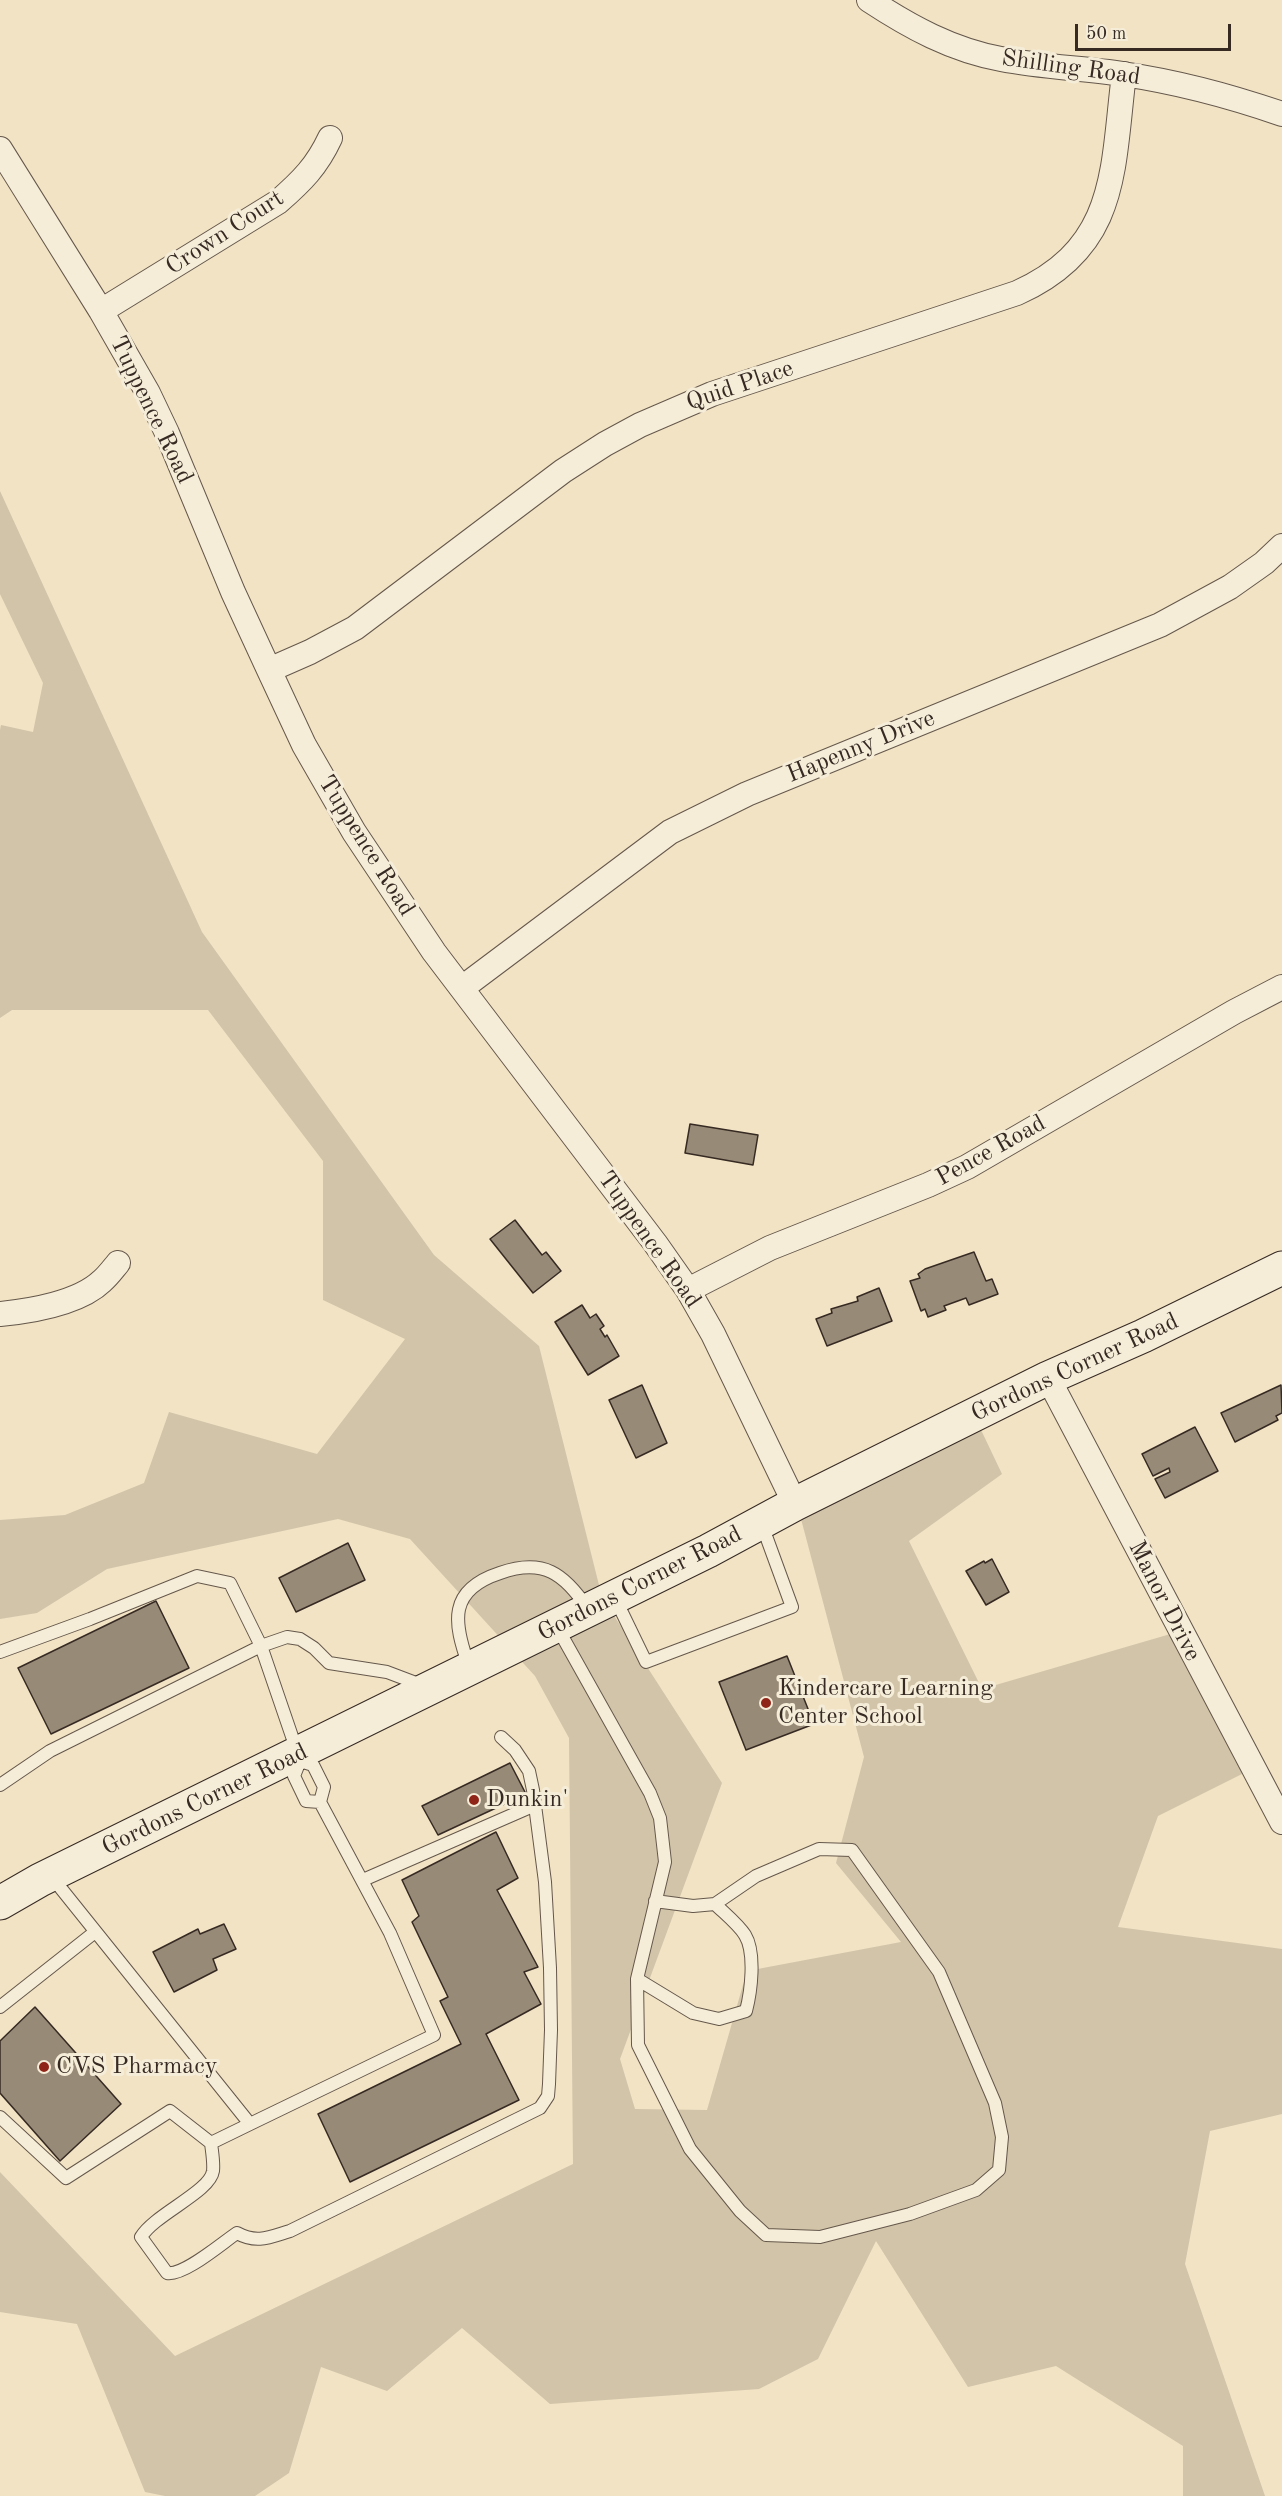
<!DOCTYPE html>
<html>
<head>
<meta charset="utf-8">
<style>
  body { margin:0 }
  #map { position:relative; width:1282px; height:2496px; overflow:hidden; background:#f1e3c4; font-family:"Old Standard TT",serif }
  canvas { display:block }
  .scale { position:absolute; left:1075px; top:24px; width:156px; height:27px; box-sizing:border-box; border:3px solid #362a23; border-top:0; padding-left:8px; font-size:18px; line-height:21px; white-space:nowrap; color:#362a23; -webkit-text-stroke:4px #f6edd9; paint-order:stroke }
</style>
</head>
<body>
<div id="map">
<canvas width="1282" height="2496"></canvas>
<div class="scale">50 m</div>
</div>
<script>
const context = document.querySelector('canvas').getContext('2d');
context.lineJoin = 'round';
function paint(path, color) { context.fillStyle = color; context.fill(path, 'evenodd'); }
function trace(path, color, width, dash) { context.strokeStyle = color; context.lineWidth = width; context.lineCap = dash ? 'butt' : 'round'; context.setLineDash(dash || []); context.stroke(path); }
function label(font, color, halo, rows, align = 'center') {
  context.font = font + ' "Old Standard TT",serif'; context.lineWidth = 6; context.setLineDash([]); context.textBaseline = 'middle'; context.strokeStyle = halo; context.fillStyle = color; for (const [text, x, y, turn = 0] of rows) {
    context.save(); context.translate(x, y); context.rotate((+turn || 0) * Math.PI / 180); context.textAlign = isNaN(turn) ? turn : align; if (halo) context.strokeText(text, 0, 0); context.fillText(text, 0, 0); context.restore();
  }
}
const green = new Path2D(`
  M0,491L202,932L434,1255L539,1346L602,1597L722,1783L620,2059L635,2109L707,2110L747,1971L901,1942L836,1863L864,1757L796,1500L972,1411L1002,1474L909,1541L982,1689L1191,1628L1262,1764L1158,1816L1118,1927L1282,1949V2114L1210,2131L1185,2264L1265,2496H1183V2446L1056,2366L968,2387L876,2241L818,2359L759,2389L550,2404L462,2328L387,2391L321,2367L289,2473L255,2496H165L145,2492L77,2324L0,2312V2172L175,2356L573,2164L569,1738L535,1676L410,1539L338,1519L107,1569L37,1613L0,1619V1520L65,1515L144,1483L169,1412L317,1454L405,1339L323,1300V1161L208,1010H12L0,1018V730L1,725L33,732L43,683L0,594Z`);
const building = new Path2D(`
  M690,1124L758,1135L753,1165L685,1153Z
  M515,1220L542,1255L546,1252L561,1271L533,1293L490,1239Z
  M974,1252L986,1281L992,1279L998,1294L969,1305L966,1298L944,1306L946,1310L928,1317L925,1309L921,1311L910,1281L920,1278L918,1274L925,1269Z
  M879,1288L892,1321L827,1346L816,1319L832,1313L831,1309L858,1301L857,1297Z
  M582,1305L590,1318L596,1314L604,1326L600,1329L605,1337L607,1335L619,1356L588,1375L555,1322Z
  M642,1385L667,1443L636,1458L609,1400Z
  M1281,1385L1282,1413L1276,1416L1278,1420L1235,1442L1221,1413Z
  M1195,1427L1218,1471L1165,1498L1155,1479L1170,1472L1169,1468L1153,1476L1142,1454Z
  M348,1543L365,1580L296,1612L279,1578Z
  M992,1559L1009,1592L986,1605L966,1571L984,1561L985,1563Z
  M156,1601L189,1668L51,1734L18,1668Z
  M787,1656L814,1724L746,1750L719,1682Z
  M510,1763L526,1794L438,1835L422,1806Z
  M496,1832L518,1878L497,1890L538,1967L524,1972L541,2004L486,2034L519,2100L350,2182L318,2114L461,2044L440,2001L448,1997L412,1922L419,1916L402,1880Z
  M224,1924L236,1949L213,1959L217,1970L174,1992L153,1952L198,1929L200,1934Z
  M35,2007L121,2104L60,2161L0,2093V2041Z`);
const lane = new Path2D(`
  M615,1598L646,1662L792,1607L762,1525
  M557,1627L650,1793L660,1818L665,1862L637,1979L638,2045L690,2149L740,2211L766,2235L820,2237L910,2214L976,2190L999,2170L1002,2137L995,2103L939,1972L852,1850L819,1849L756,1876L715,1904L693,1906L655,1901
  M0,1652L90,1619L197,1576L230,1583L261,1646L298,1754L300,1761L294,1776L306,1801L320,1802
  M469,1666C453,1622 448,1590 500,1573C543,1558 564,1573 588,1609
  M0,1785L50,1751L261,1646L287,1637L300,1639L314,1648L329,1663L387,1672L424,1686
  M51,1876L250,2124L434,2035L390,1933L320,1802L324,1787L313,1765L300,1761
  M363,1880L535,1805
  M637,1979L693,2013L719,2019L746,2011C751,1992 756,1953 745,1935C738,1924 724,1913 715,1904
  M0,2007L95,1932
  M0,2117L66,2178L170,2111L211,2143L250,2124
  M211,2143C212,2152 214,2162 213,2171C210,2192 155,2214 141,2237L167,2273C184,2276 222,2243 237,2233C257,2244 270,2237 290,2231L540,2108L548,2096L549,2084L551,2030L550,1968L545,1882L533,1790L529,1771L515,1750L501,1737`);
const street = new Path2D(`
  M869,0C910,27 952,50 1001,59C1041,67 1083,68 1123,74C1177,82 1230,96 1282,114
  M0,149L101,311L148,393L167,433L233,592L269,670L304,745L354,832L434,952L655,1243L688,1290L713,1334L795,1504
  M101,311L278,202C302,181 317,166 330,138
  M269,670L310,652L355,628L563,471L605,444L640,425L712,394L1017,293C1119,247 1112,170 1124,74
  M462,988L670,832L747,794L1160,625L1230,587L1264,563L1282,546
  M688,1290L770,1248L928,1185L967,1167L1234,1012L1282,987
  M0,1314C31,1311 79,1303 102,1281C108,1276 113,1269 118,1263
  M1048,1378L1282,1822`);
const secondary = new Path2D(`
  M0,1903L40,1880L708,1551L795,1504L1048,1378L1143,1336L1282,1268`);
const markers = [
  [766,1703,6,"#8f2418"],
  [474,1800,6,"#8f2418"],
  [44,2067,6,"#8f2418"]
];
const streetNames = [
  ["Shilling Road",1071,68,8],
  ["Crown Court",225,233,-33],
  ["Quid Place",740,386,-19],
  ["Tuppence Road",151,410,64],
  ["Hapenny Drive",861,747,-22],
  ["Tuppence Road",366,846,58],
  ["Pence Road",991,1151,-29],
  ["Tuppence Road",649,1240,55],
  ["Gordons Corner Road",1075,1368,-25],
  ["Gordons Corner Road",640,1584,-27],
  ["Manor Drive",1164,1601,63],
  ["Gordons Corner Road",205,1800,-26]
];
const poiNames = [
  ["Kindercare Learning",778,1689],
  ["Center School",778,1717],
  ["Dunkin'",486,1800],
  ["CVS Pharmacy",56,2067]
];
paint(green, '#d1c4a9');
paint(building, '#978a77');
trace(building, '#362a23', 1.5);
trace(lane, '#65584b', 14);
trace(street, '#65584b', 26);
trace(secondary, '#362a23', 35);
trace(lane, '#f6edd9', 12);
trace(street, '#f6edd9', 24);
trace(secondary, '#f6edd9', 33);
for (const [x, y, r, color] of markers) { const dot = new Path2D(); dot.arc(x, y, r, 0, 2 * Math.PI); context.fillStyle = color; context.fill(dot); trace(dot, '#f6edd9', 2); }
label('24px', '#362a23', '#f6edd9', streetNames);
label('24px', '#362a23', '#f6edd9', poiNames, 'left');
</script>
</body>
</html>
